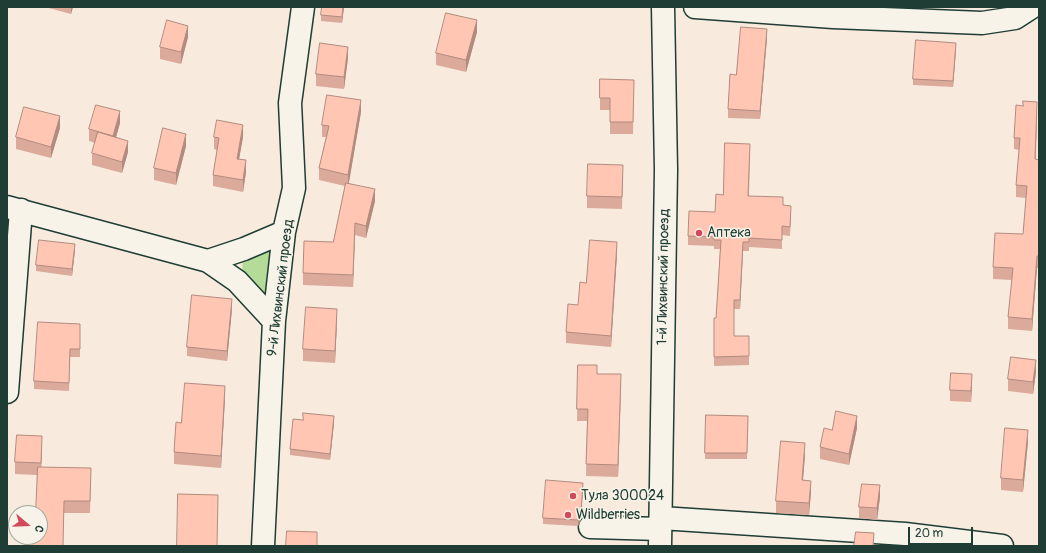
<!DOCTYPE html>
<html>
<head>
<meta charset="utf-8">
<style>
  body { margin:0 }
  #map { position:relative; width:1046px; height:553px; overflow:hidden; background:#f9eade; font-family:Pangolin,sans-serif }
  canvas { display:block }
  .frame { position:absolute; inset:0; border:8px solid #1f3d34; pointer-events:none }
  .north { position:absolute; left:8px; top:505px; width:40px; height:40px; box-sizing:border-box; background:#f7f3e8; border:1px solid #a1aaa0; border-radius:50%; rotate:109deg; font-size:11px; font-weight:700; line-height:16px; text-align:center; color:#1f3d34 }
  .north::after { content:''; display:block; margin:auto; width:14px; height:18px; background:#d1495b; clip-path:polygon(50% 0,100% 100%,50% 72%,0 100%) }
  .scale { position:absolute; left:908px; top:527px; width:65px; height:18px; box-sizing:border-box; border:2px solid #1f3d34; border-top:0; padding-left:5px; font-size:12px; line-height:14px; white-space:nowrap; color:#1f3d34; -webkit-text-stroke:3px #f7f3e8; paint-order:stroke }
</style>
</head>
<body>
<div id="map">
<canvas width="1046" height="553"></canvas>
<div class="frame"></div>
<div class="north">С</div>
<div class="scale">20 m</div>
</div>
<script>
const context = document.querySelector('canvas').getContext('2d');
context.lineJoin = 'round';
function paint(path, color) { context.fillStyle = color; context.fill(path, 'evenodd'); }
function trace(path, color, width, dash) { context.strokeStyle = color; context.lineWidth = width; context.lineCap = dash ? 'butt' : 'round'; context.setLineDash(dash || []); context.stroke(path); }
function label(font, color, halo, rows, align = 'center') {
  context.font = font + ' Pangolin,sans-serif'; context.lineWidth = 3; context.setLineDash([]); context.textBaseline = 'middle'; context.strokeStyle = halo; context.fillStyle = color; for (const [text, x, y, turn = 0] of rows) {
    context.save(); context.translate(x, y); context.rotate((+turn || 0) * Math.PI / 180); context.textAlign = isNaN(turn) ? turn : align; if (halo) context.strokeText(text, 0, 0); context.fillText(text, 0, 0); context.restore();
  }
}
const green = new Path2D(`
  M271,246L268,292L262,294L242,272L243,257Z`);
const minor = new Path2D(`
  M695,7L833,17L982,23L1015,18L1032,7
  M7,207L208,261L244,249L284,232
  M208,261L237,281L274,321
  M7,392L21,210
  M661,518L905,534L1002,546
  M590,527L660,529
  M263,546L274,321L284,232L294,188L290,103L303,7
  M660,546L666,170L663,7`);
const wall = new Path2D(`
  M45,7H73L71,14Z
  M344,7L342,23L321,21V15Z
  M477,32L466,72L436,65V53Z
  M188,37L181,64L160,59V47Z
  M767,38L760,119L728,118V109L736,75Z
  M956,49L953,87L913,85V79Z
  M348,58L344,89L316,86V74Z
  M600,79L634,80L633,134H610V110H600Z
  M1023,106L1037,114L1036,159L1039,160V268H1037L1032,331L1008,329V317L1012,280L993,279V267L1023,234L1026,198L1016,197V185L1019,150L1014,149V138Z
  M361,112L349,183L375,201L366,238L355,235L353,287L303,285V273L333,242L345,186L319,180V168L326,137H322V125Z
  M120,123L116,137L128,152L122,173L92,165V153L95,143L89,141V129Z
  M60,128L51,158L16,149V137Z
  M214,137H243L239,159L246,172L243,192L213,186V175L217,150L214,149Z
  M186,146L176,185L154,180V168Z
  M750,153L749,196L783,205L791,215L790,236L782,235V249L749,247V251H743L740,309H734V336H749V365L714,366V318H716L720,249H714V246L688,245V236L715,212L723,195Z
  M623,177L622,209L587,208V196Z
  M75,250L72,276L36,271V265Z
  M617,254L611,347L566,343V332L578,305Z
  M232,309L227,361L187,356V347Z
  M337,321L335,363L303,361V349Z
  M80,324V357H70L69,391L34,389V381Z
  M578,365L621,386L618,477L586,476L587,421H577Z
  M1036,372L1033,394L1008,391V379Z
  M972,386L971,402L950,401V390Z
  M225,398L221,468L174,464V452Z
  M706,415L748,416L747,459H705Z
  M334,423L330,460L290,455V449Z
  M857,428L849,465L820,459V447L832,430Z
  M1028,442L1023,492L1001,490V478Z
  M42,448L41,467L91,480L90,513H64L40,537L37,475L15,474V462Z
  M805,455L803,480L811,492L809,515L776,513V501Z
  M583,489L581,519L578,526L543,524V518Z
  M880,497L877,520L859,518V507Z`);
const shadedWall = new Path2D(`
  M71,7H73L71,14Z
  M343,7H344L342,23V17Z
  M477,20V32L466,72V60Z
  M188,26V37L181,64V52Z
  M767,29V38L760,119V111Z
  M956,43V49L953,87V81Z
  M348,47V58L344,89V77Z
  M361,100V112L348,187V175Z
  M1037,102V114L1035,171V159Z
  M120,111V123L113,148V136Z
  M60,116V128L51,158V147Z
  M243,125V137L237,171V159Z
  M186,134V146L176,185V173Z
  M128,141V152L122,173V162Z
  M246,160V172L243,192V180Z
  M375,189V201L366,238V226Z
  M355,223V235L353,287V275Z
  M617,242V254L611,347V336Z
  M743,242V251L740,309V300Z
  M75,244V250L72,276V269Z
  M1037,256V268L1032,331V319Z
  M232,299V309L227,361V351Z
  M337,309V321L335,363V351Z
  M1036,360V372L1033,394V382Z
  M621,374V386L618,477V465Z
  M972,374V386L971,402V391Z
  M225,386V398L221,468V456Z
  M334,416V423L330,460V454Z
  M857,416V428L849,465V454Z
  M1028,430V442L1023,492V480Z
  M42,436V448L41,475V463Z
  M805,443V455L802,492V480Z
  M811,481V492L809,515V503Z
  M583,483L581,519L578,526V520Z
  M880,485V497L877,520V508Z
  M874,533V546H873Z`);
const building = new Path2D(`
  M322,7H343L342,17L321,15Z
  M446,13L477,20L466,60L436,53Z
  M167,20L188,26L181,52L160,47Z
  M741,27L767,29L760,111L728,109L730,74L736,75Z
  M916,40L956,43L953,81L913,79Z
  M320,43L348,47L344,77L316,74Z
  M600,79L634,80L633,122H610V98H600Z
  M327,95L361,100L348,175L319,168L329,126L322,125Z
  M1023,101L1037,102L1035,159L1039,160V256H1037L1032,319L1008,317L1013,268L993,267L995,233L1023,234L1027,186L1016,185L1020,138H1014L1016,105L1023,106Z
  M96,105L120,111L113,136L89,129Z
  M24,107L60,116L51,147L16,137Z
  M217,120L243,125L237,159L246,160L243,180L213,175L219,138L214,137Z
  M163,128L186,134L176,173L154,168Z
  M98,132L128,141L122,162L92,153Z
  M725,143L750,144L748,196L783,197V205L791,206L790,227L782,226V240L749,238V242H743L740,300H734V336H749V356L714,357V318H716L721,240H714V237L688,236L689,211L715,212L716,194L723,195Z
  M588,164L623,165L622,197L587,196Z
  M346,183L375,189L366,226L355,223L353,275L303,273L304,241L333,242Z
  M39,240L75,244L72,269L36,265Z
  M590,240L617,242L611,336L566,332L568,304L578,305L580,282L586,283Z
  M192,295L232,299L227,351L187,347Z
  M306,307L337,309L335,351L303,349Z
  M38,322L80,324V349H70L69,383L34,381Z
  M1011,357L1036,360L1033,382L1008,379Z
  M578,365H597V374H621L618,465L586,464L588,409H577Z
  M951,373L972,374L971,391L950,390Z
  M185,383L225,386L221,456L174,452L176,422L181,423Z
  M836,411L857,416L849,454L820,447L824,428L832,430Z
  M303,413L334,416L330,454L290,449L293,419L303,420Z
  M706,415L748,416L747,453H705Z
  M1005,428L1028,430L1023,480L1001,478Z
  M17,435L42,436L41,463L15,462Z
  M781,441L805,443L802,480L811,481L809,503L776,501Z
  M38,467L91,468L90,501H64L63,546H25V537H40V513H36Z
  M546,480L583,483L581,512L578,520L543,518Z
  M862,484L880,485L877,508L859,507Z
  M178,494L218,495L217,546H177Z
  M287,531L317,532V546H286Z
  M856,532L874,533L873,546H854Z`);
const markers = [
  [699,233,4,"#d1495b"],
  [573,496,4,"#d1495b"],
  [568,515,4,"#d1495b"]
];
const poiNames = [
  ["Аптека",707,233],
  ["Тула 300024",581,496],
  ["Wildberries",576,515]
];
const streetNames = [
  ["1-й Лихвинский проезд",664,277,-89],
  ["9-й Лихвинский проезд",281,288,-83]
];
paint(green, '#b4dc98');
trace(minor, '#1f3d34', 25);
trace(minor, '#f7f3e8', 22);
paint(wall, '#dbaa9b');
paint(shadedWall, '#b28b7e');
paint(building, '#ffc6b4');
trace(building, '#b28b7e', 1);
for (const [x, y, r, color] of markers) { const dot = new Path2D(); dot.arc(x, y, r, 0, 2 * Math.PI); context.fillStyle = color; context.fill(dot); trace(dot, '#f7f3e8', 1.5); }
label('14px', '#1f3d34', '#f7f3e8', poiNames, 'left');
label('14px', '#1f3d34', '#f7f3e8', streetNames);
</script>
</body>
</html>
